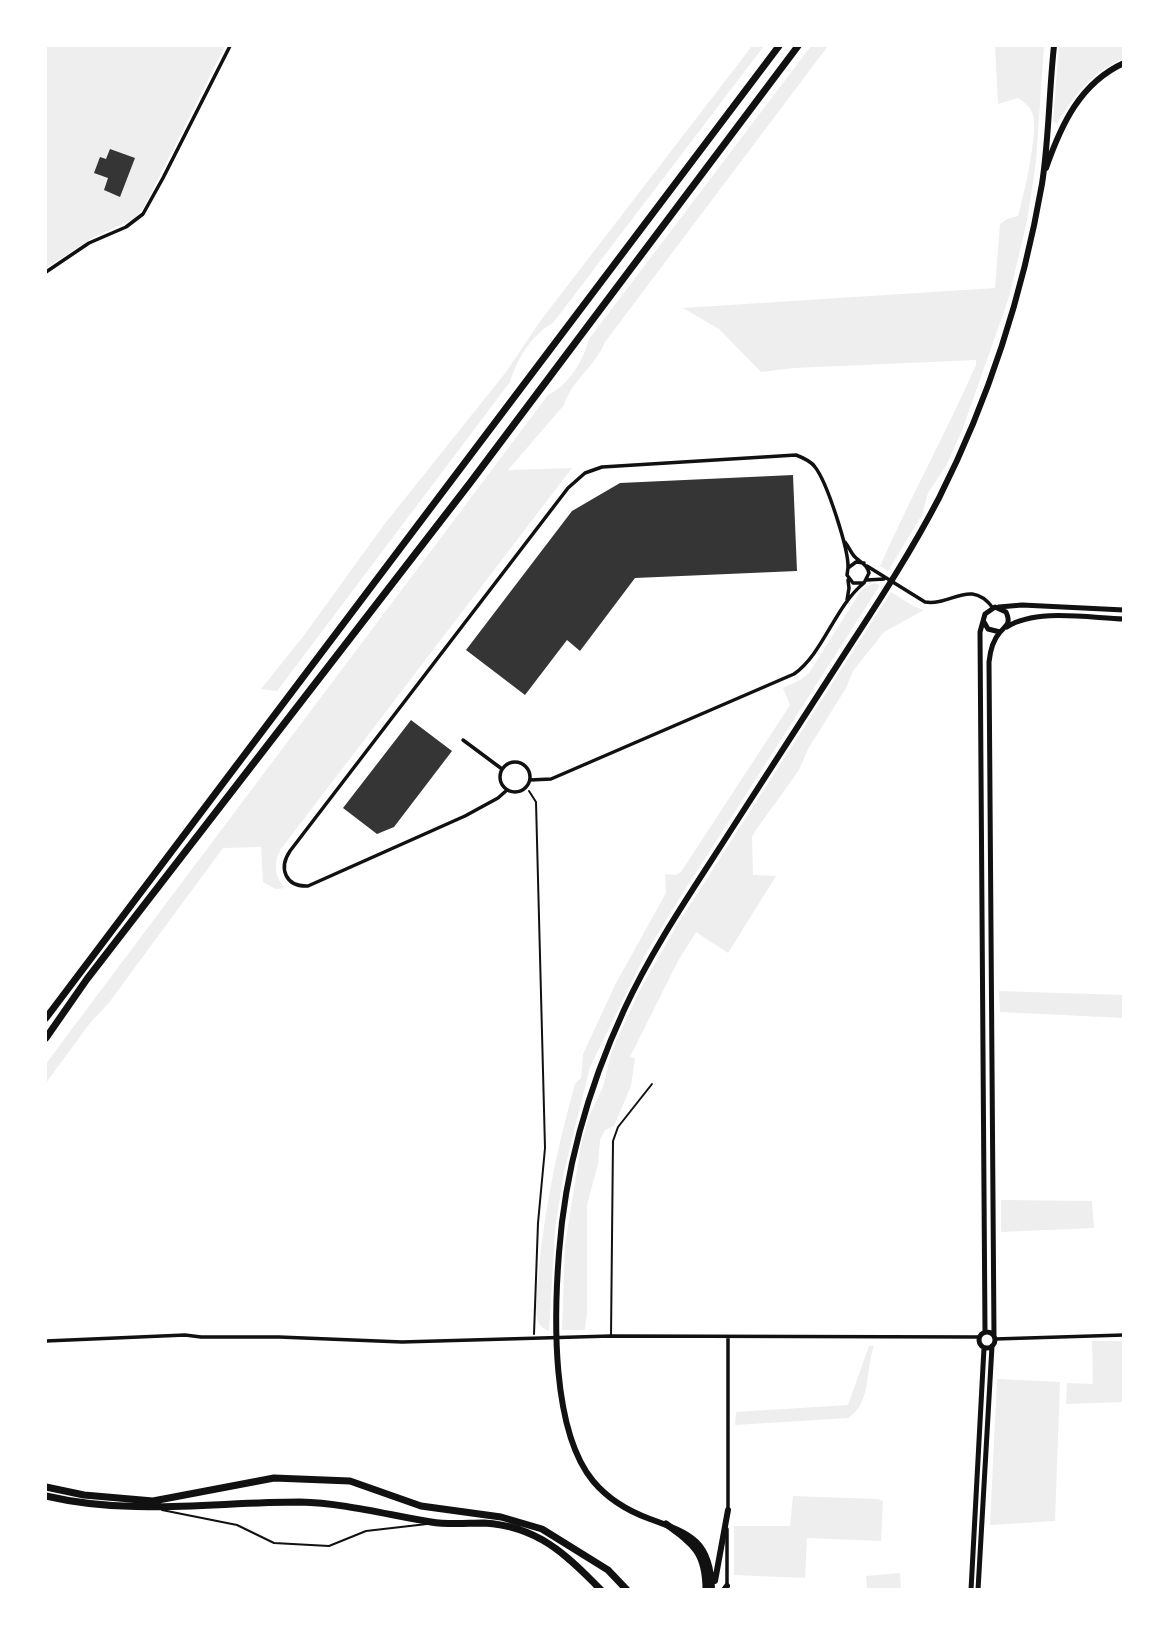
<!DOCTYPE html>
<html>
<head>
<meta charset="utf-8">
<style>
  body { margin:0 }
  #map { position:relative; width:1169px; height:1635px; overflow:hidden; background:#fff; font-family:"IBM Plex Sans",sans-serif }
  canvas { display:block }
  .frame { position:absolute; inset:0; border:47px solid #fff; pointer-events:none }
</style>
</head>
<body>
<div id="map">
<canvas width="1169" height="1635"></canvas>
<div class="frame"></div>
</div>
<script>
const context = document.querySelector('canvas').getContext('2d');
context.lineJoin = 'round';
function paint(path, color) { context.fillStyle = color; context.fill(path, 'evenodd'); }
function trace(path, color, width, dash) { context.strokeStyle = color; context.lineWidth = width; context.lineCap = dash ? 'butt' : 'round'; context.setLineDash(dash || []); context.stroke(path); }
const green = new Path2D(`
  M46,46H225L144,207L134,219L94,237L46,268Z
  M752,46H764L553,323C532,334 517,359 510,382L277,691L261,689L305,634L383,526L506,372L541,320Z
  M811,46H828L605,342C595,367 571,381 564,405L508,470L572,468L281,849C273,862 274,877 285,888L276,889L263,882L261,847L223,848L108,1004L90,1023L46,1083V1064L68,1034L548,395C568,386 584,360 589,339Z
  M995,46H1044L1036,162L1027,221L1009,297L963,428L946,466L928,493L922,515L888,571L880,566C910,498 946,433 976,365V360L794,368L761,372L719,329L683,308L995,288L1000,224L1007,219L1018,216C1024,194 1038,135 1033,115C1031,107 1024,102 1018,98L998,104Z
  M1059,46H1123L1124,58C1092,72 1073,96 1057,124L1053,121Z
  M874,583L880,585L672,910L645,955L590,1067L564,1172L555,1229L549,1331C537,1326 537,1320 536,1308C540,1231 554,1158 575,1084L581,1078L583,1054L616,983L666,893L665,874L676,875L681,872L790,705L783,688L800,680L809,673L862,589Z
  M891,592L915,607L924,610L884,632L853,671L846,688L808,749L799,770L756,830L752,837L753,875L776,876L728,953L696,932L678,961L630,1057L635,1058L631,1086L614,1126L605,1130L600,1140L598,1164L587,1205V1312L585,1330H562L565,1245L581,1145L590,1114L603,1087L611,1054L617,1039L641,988L677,925Z
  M999,991L1123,995V1018L1000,1012Z
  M1001,1200L1092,1201L1094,1228L1001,1232Z
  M1092,1341H1123V1402L1066,1404L1067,1383L1093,1384Z
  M869,1346H874C865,1370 872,1403 848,1418L735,1425L736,1412L848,1405Z
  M997,1379L1060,1382L1055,1521L990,1525Z
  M793,1496L878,1499L883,1501L881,1541L807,1538L805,1578L734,1575V1526H790Z
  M900,1573L901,1589H867L866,1576Z`);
const building = new Path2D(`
  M110,149L135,158L120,197L104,190L108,178L94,173L100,157L106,159Z
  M793,475L797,571L635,578L580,651L567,640L525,695L466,650L572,511L620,483Z
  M411,720L452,751L394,827L377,834L343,808Z`);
const path = new Path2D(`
  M529,791L536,802L545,1148L538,1223L534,1334`);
const service = new Path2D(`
  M611,1336L613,1141L618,1127L652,1084
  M162,1510L237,1525L274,1543L329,1546L366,1531L427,1524`);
const minor = new Path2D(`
  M46,272L89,243L126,227L143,214L163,178L230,46
  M845,542C849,547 851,553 855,557C861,563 867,564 869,573L864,583H853L847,575L848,568L856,562L864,563
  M867,566L925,602C952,606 970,578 993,608
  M867,580L884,579
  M847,600L849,588L848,580
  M463,740L502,769
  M500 777a15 15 0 1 1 30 0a15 15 0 1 1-30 0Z
  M530,780L551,779L794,674C823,654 835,606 864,583
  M507,790L498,798L465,816L308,886C286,887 278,869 290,851L568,488L585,473L602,467L796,455C804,458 811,461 815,467C827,482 849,550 848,568
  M995,1339L1124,1335
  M46,1341L185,1335L201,1337H279L402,1342L611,1336L979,1337
  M728,1510V1337
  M727,1587V1529`);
const tertiary = new Path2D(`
  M999,607L1022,605L1124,610
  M984,622L988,629L1000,632
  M1007,627C1036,608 1089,618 1124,619
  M985,1331L980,632L985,614L995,607L1006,612C1011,623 1007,625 1000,632C993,640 990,652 989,662L994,1336
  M979 1340a8 8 0 1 1 16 0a8 8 0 1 1-16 0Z
  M971,1590L984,1348
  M978,1590L992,1346`);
const trunk = new Path2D(`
  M1046,168C1061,125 1080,83 1124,63
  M715,1581L728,1510
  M712,1590C711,1541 691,1534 650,1519C628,1511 608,1499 593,1481C551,1430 554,1316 559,1253C565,1169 589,1086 624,1010C653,947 694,888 731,830C770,769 810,708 849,647C881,598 912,550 939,498C989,399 1023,293 1042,184C1049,139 1049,91 1054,46
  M724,1590L727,1586`);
const motorway = new Path2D(`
  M46,1018L779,46
  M46,1038L87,979L470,483L798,46
  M46,1487L84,1495L153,1501L274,1478L350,1481L421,1506L501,1517L542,1529L608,1570L627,1590
  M46,1496C131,1516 214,1502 300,1502C344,1503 388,1515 431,1522C449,1525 467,1523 484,1523C537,1526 566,1554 601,1590
  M666,1524C694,1544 706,1553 706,1590`);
paint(green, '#eee');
paint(building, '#353535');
trace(path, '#111', 2);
trace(service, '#111', 2);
trace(minor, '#111', 3.5);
trace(tertiary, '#111', 5);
trace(trunk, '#111', 6);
trace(motorway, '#111', 7);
</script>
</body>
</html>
